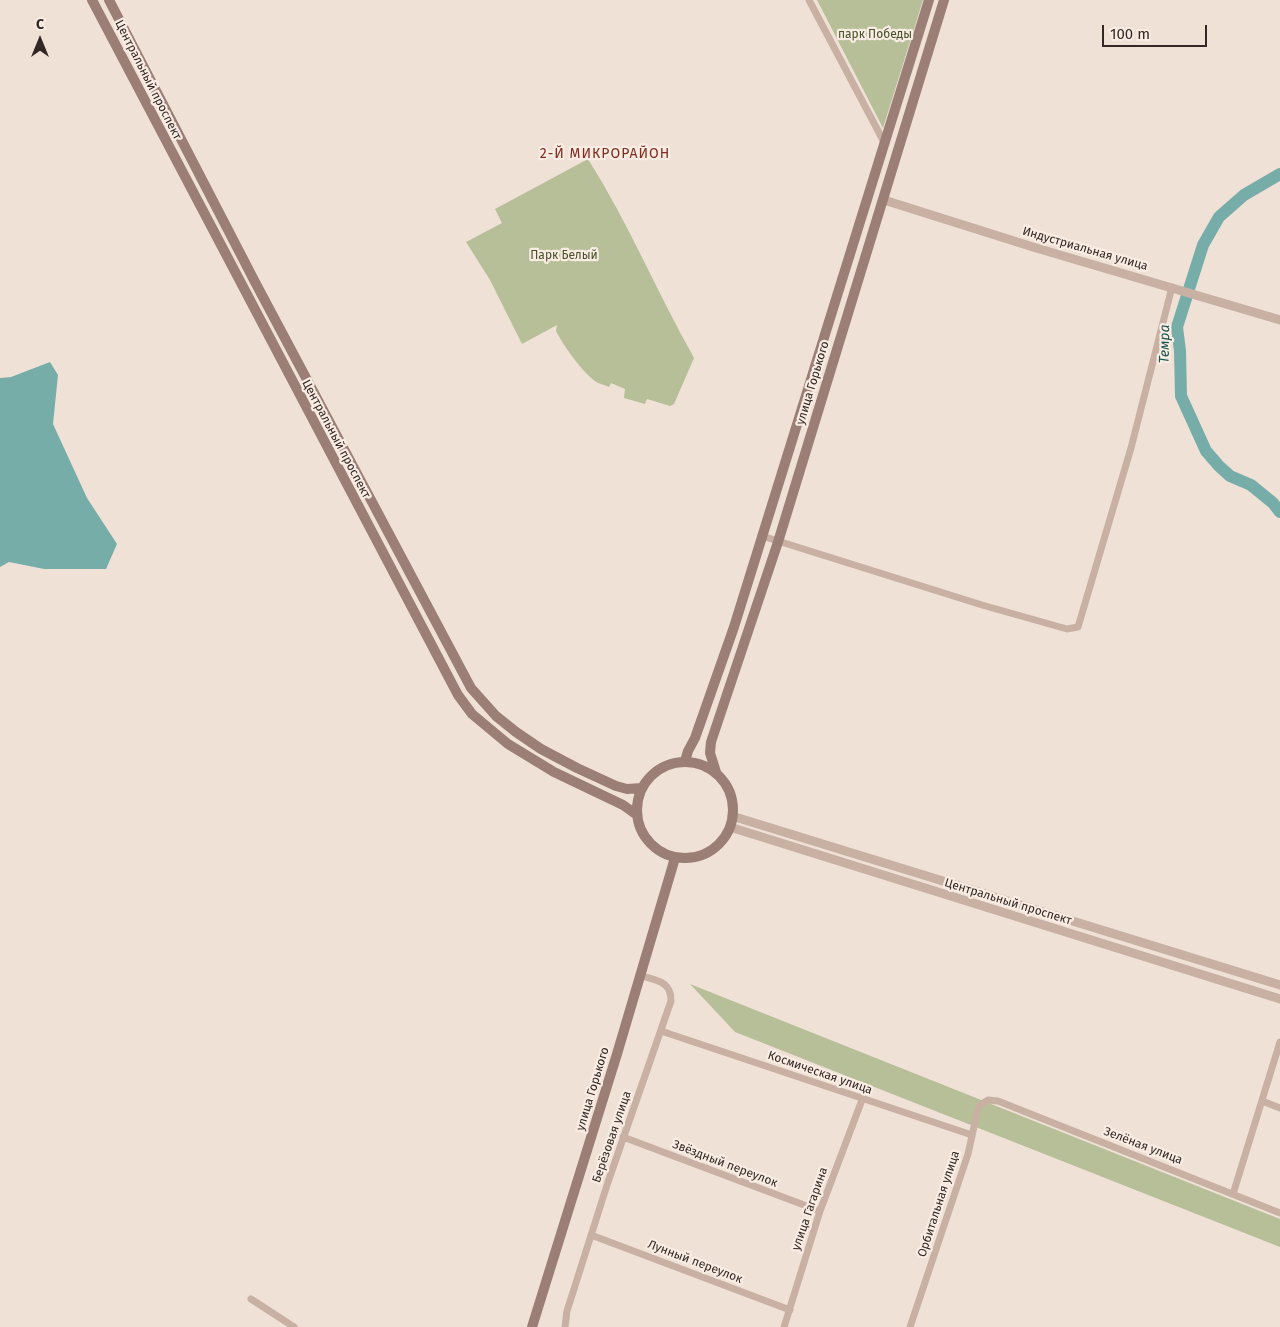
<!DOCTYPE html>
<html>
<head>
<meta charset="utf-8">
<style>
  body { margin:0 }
  #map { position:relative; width:1280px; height:1327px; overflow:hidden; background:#f0e1d7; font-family:"Fira Sans",sans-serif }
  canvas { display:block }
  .north { position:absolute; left:15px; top:15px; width:50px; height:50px; -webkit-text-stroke:4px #f8ece3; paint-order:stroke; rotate:0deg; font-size:14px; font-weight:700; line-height:20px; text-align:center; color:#332825 }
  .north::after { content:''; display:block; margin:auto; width:18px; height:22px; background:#332825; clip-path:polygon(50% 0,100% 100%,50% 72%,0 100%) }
  .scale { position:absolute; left:1102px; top:25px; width:105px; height:22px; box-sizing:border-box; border:2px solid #332825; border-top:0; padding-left:6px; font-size:15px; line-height:18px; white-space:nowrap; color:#332825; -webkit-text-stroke:4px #f8ece3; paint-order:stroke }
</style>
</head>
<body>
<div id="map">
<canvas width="1280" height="1327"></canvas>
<div class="north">С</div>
<div class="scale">100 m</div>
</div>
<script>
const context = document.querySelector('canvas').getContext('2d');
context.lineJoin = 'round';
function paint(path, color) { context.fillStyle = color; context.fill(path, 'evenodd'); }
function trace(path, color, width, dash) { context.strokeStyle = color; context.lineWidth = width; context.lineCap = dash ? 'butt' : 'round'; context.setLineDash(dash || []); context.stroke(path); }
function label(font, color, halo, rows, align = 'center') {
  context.font = font + ' "Fira Sans",sans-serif'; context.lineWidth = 4.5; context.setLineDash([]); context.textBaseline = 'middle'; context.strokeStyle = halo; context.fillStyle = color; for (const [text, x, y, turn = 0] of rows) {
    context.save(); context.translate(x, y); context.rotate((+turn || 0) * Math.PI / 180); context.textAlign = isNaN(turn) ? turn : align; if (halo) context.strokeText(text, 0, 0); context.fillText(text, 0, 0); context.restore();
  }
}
const green = new Path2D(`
  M817,0H923L883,128Z
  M588,159C628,222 657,292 694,358L674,404L670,406L647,399L645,404L624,398L625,389L611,383L609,387C605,385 601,384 598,383C584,375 563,345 556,331L557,325L522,344L490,280L466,242L502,223L495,209Z
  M690,984L1280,1219V1247L735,1032Z`);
const water = new Path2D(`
  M50,362L58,375L53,424L87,498L117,544L106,569H44L9,562L0,567V378L11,377Z`);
const river = new Path2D(`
  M1280,174L1244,195L1219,217L1203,245L1177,327L1180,351L1181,396L1206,451L1219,466L1230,476L1251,485L1273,503L1280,512`);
const minor = new Path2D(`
  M809,0L885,144
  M762,536L982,605L1067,629L1078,627L1131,448L1172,287
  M661,1031L972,1135
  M1262,1101L1280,1108
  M623,1137L820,1211
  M1233,1194L1280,1042
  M591,1235L790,1310
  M251,1299L294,1327
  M565,1327L567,1311L608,1182L671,1001C671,980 656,981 639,975
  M784,1327L820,1211L862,1100
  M910,1327L968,1154L977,1113L980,1105L988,1100L998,1101L1280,1213`);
const tertiary = new Path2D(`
  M884,200L1033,247L1280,320
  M732,816L1280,985
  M730,827L1280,999`);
const secondary = new Path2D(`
  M92,0L458,695L472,714L508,744L554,772L623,805L637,815
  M109,0L255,282L471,688L496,716L516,732L541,749L577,768L616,786L627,789L642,788
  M685,761L688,751L695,738L734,627L929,0
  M637 810a48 48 0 1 1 96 0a48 48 0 1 1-96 0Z
  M716,772L710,753L711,742L778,542L944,0
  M532,1327L617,1054L675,858`);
const parkNames = [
  ["парк Победы",875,35],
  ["Парк Белый",564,256]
];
const streetNames = [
  ["Центральный проспект",148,80,63],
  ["Индустриальная улица",1085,249,16],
  ["улица Горького",813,383,-73],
  ["Центральный проспект",336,439,62],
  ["Центральный проспект",1008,902,17],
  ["Космическая улица",820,1073,19],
  ["улица Горького",593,1089,-73],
  ["Берёзовая улица",612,1137,-71],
  ["Зелёная улица",1143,1146,21],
  ["Звёздный переулок",725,1164,21],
  ["Орбитальная улица",939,1204,-72],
  ["улица Гагарина",810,1209,-71],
  ["Лунный переулок",695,1262,21]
];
const neighbourhoodNames = [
  ["2-Й МИКРОРАЙОН",605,154]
];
const waterNames = [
  ["Темра",1165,344,-89]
];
paint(green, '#b6bf97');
paint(water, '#76ada9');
trace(river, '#76ada9', 12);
trace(minor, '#c8b0a3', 7);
trace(tertiary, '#c8b0a3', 9);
trace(secondary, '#9b7e75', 10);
label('12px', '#475129', '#f8ece3', parkNames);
label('12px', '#332825', '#f8ece3', streetNames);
context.letterSpacing = '1px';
label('14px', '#812b1f', '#f8ece3', neighbourhoodNames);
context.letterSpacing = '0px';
label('italic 14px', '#1b5451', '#f8ece3', waterNames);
</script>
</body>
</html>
